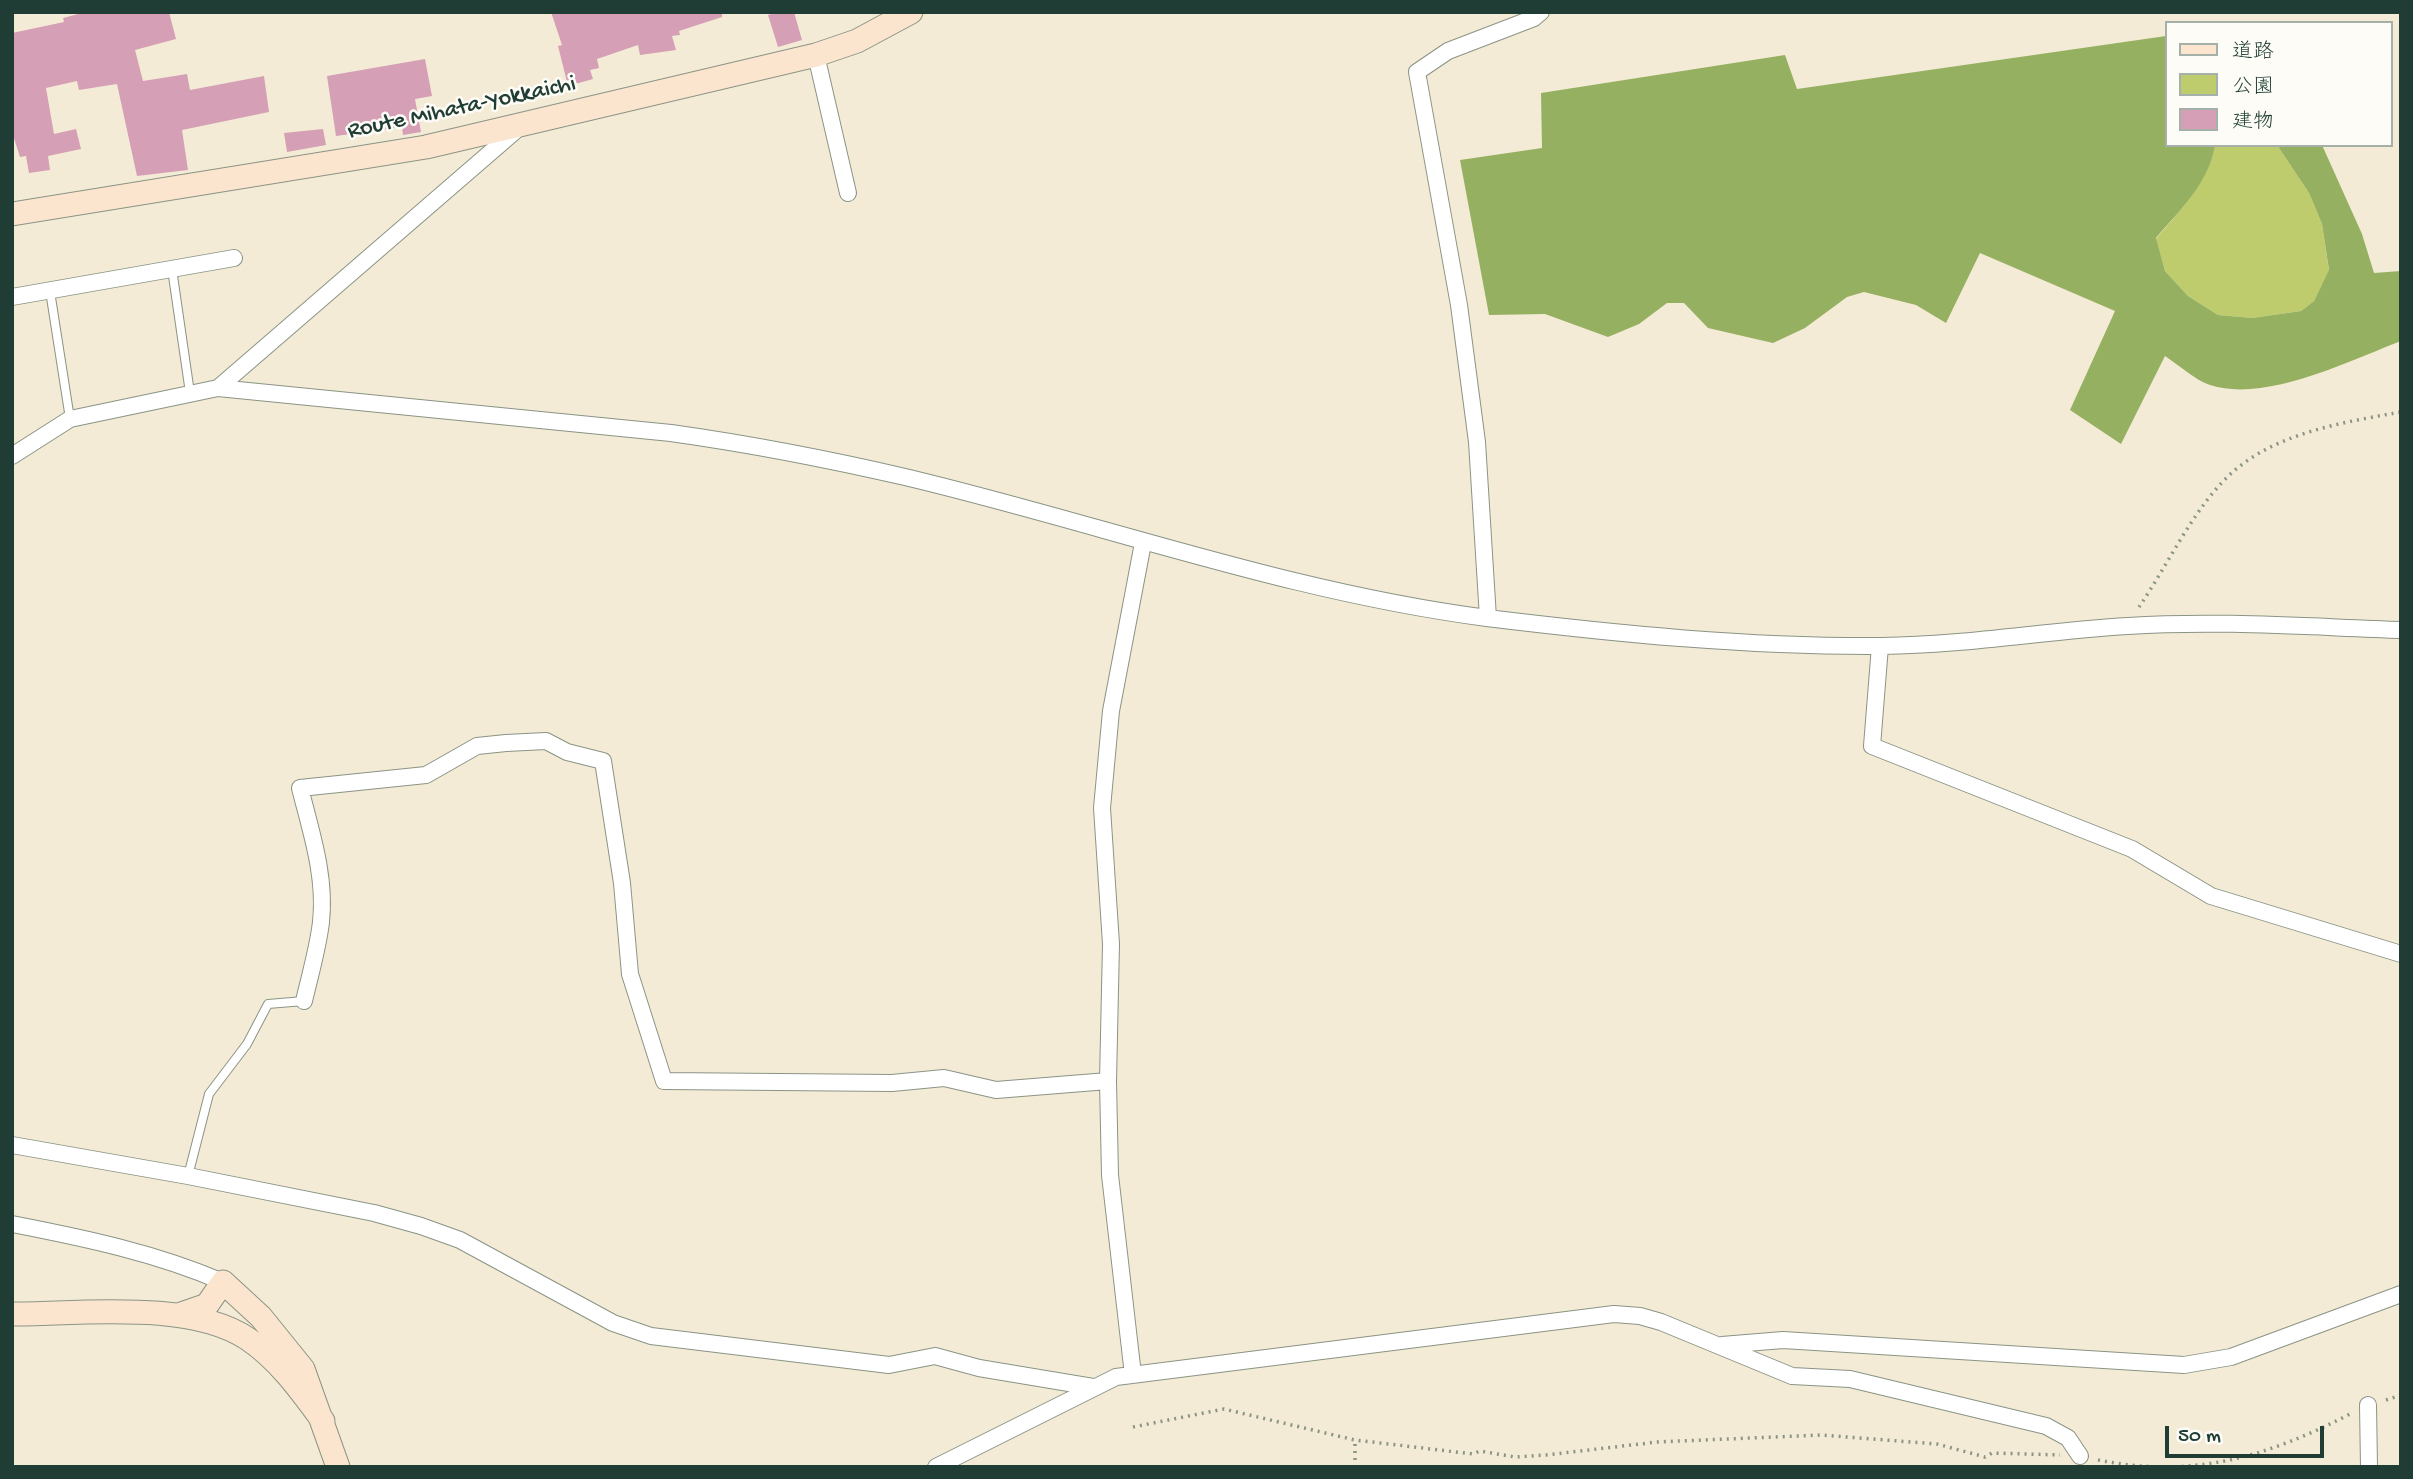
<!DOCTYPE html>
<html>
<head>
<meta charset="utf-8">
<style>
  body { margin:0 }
  #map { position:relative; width:2413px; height:1479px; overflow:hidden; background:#f4ebd6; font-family:"Gochi Hand","Klee One",sans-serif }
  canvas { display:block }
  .frame { position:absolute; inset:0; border:14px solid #1f3d34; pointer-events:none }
  .legend { position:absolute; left:2165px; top:21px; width:228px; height:126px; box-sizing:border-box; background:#fdfcf7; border:2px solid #a4b0a9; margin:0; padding:9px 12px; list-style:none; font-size:21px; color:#1f3d34 }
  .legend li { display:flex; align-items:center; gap:14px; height:35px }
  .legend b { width:35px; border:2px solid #a4b0a9 }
  .scale { position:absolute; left:2165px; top:1426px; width:159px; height:32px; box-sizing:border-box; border:4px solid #1f3d34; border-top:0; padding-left:9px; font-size:21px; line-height:24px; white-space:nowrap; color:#1f3d34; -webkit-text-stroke:5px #fdfcf7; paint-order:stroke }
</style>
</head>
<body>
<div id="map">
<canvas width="2413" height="1479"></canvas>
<div class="frame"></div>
<ul class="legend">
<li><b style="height:9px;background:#fce5cf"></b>道路</li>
<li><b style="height:19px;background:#becc6e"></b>公園</li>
<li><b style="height:19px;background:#d59fb5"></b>建物</li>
</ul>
<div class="scale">50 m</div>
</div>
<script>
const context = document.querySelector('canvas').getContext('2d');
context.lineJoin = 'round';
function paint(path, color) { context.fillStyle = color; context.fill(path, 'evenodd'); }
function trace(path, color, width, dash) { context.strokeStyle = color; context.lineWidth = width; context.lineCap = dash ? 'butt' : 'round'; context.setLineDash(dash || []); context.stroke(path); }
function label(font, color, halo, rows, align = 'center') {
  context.font = font + ' "Gochi Hand",sans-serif'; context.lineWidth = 5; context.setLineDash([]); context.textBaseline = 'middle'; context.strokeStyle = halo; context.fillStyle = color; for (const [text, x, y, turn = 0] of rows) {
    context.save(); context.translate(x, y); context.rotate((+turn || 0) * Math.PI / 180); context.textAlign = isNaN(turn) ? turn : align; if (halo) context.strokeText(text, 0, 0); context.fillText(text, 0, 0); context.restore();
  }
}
const green = new Path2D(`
  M2215,145H2277L2309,193L2322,224L2329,271L2314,301L2301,311L2252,318L2218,315L2188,296L2165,271L2156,239C2180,210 2208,183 2215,145Z`);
const forest = new Path2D(`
  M2166,36V145L2215,146C2208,184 2180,210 2156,238L2165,271L2188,296L2218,315L2252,318L2301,311L2314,301L2329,270L2322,224L2309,193L2277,145H2322L2362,234L2374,273L2401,271V341C2349,361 2265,403 2210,385C2195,380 2179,365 2165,356L2121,444L2070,410L2115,311L1980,253L1946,323L1916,305L1864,292L1847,297L1805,328L1773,343L1708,328L1684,303H1667L1639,324L1608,337L1545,314L1489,315L1460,160L1542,148L1541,93L1785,55L1797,89Z`);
const building = new Path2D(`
  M86,12H169L176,39L135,50L143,81L187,74L190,90L264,76L269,112L182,130L188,170L137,176L117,84L79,90L77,81L46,88L54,134L76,129L81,149L48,156L50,170L29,173L26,156L20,157L12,132V33L64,22L63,18Z
  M551,12H722V17L679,31L680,35L672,36L676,50L640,55L638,45L597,59L599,68L590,70L593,79L568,86L558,46L562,45Z
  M779,12H794L802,40L778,47L768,15Z
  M425,59L432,96L415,99L421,132L403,135L402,127L336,136L327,76Z
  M323,129L326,145L287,152L284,133Z`);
const path = new Path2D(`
  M2139,607C2168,565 2196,503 2235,470C2280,432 2345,422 2401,412
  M2386,1400L2401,1395
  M1133,1427L1224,1409L1355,1440L1473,1454L1480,1451L1515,1457L1546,1455L1657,1442L1821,1435L1937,1444L1985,1457L1992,1453L2060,1455
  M2098,1460C2192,1479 2267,1457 2350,1414
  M1355,1467V1440`);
const lane = new Path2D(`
  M172,269L190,393
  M50,291L70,419
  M188,1176L209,1094L247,1044L268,1004L304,1001`);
const street = new Path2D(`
  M816,55L848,193
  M12,297L234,258
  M218,388L521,126
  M12,456L70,419L218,388L671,433C749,444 827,459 905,477C1099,523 1287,592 1487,618C1618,634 1750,647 1882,646C1965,645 2045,631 2128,626C2218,620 2310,627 2401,630
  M1488,618L1477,442L1459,305L1417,72L1448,51L1534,18L1541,12
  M1880,646L1872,746L2132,849L2211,896L2401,954
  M304,1001C310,975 318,948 321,922C326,876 311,832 300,788L426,775L477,746L506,743L546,741L567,752L603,761L622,883L630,974L664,1081L892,1083L944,1078L996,1090L1108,1081
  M12,1145L188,1176L374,1213L421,1226L460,1240L613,1323L651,1336L889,1365L935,1356L979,1368L1093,1387
  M12,1224C84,1238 156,1253 223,1282
  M1722,1345L1783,1340L2184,1365L2231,1357L2401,1294
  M1133,1375L1110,1175L1108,1081L1111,944L1102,808L1111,711L1143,543
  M2368,1405L2369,1467
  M936,1467L1116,1377L1614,1314L1640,1316L1661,1322L1792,1376L1850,1379L2046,1426L2068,1438L2080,1456`);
const secondary = new Path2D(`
  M12,214L426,147L816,55L857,41L911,12
  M12,1314C80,1314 190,1300 248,1339C279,1360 301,1391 323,1421
  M181,1314L207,1305L223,1282L261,1317L303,1369L338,1467`);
const streetNames = [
  ["Route Mihata-Yokkaichi",462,109,-12]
];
paint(green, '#becc6e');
paint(forest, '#96b061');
paint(building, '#d59fb5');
trace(lane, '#8a9485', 10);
trace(street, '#8a9485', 18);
trace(secondary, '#8a9485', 25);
trace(path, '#8a9485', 3.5, [2, 5]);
trace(lane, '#fff', 8);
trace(street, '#fff', 16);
trace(secondary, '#fce5cf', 23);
label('24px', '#1f3d34', '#fdfcf7', streetNames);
</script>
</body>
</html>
